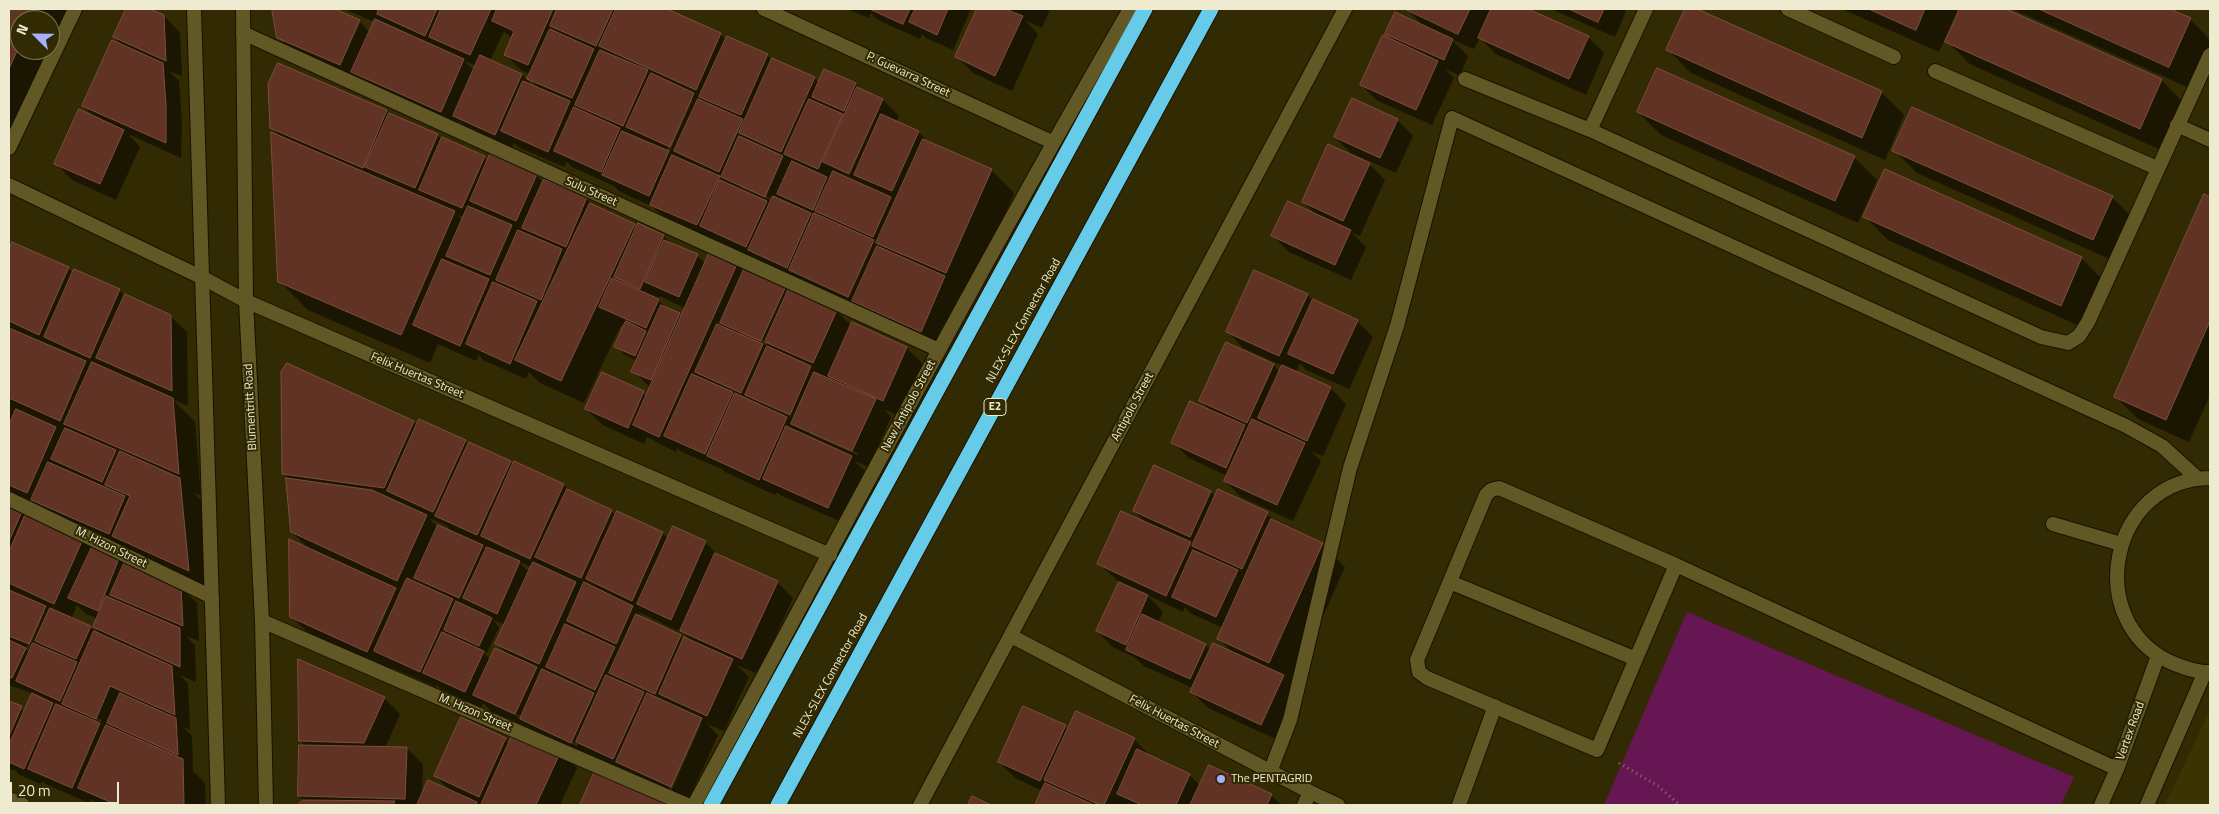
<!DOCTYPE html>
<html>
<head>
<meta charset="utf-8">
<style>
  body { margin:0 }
  #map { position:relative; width:2219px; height:814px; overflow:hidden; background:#312a02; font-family:"Titillium Web",sans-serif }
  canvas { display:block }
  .frame { position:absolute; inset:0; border:10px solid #efebd0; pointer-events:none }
  .north { position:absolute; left:10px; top:10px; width:50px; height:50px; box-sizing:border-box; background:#312a02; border:1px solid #7d7754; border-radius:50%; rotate:293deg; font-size:14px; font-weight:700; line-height:20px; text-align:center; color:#efebd0 }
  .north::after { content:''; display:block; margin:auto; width:18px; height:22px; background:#a8b0fc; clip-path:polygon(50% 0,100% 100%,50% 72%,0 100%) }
  .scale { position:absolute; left:10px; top:782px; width:109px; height:22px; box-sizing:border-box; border:2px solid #efebd0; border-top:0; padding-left:6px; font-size:15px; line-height:18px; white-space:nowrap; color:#efebd0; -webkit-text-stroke:4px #312a02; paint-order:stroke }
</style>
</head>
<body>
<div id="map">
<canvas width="2219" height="814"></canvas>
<div class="frame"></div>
<div class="north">N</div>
<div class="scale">20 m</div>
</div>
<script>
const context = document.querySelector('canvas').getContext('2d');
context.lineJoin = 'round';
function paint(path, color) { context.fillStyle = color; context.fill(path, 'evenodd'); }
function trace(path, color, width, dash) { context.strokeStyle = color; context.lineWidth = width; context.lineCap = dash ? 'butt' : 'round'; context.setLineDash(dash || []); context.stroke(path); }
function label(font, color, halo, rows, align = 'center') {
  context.font = font + ' "Titillium Web",sans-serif'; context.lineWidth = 4; context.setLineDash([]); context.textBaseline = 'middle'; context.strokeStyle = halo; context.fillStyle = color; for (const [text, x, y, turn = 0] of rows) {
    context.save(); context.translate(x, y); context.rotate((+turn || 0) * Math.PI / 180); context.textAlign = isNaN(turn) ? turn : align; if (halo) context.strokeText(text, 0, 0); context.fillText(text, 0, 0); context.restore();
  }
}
const built = new Path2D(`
  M2210,714V805H2165L2207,716Z`);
const green = new Path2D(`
  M1687,612L2074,777L2061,805H1604Z`);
const shadow = new Path2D(`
  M9,9H70L9,141ZM20,20H50V50H20Z
  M127,9H147L164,16L180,33L182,76L169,71L179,81L182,122L181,158L128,134L140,147L116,200L72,180L56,163L95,118L83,106L124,47L114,37Z
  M273,9H333L359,21L370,32L375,22L344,9H664L720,34L726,40L767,55L772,60L814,78L819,83L855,84L861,90L883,100L899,116L896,122L918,132L930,143L991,170L1014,193L969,295L961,292L937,347L714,239L713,241L667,220L653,207L619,191L614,186L572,167L567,162L564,167L518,147L514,143L511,150L471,132L460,121L457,127L369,88L358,77L356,81L295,54L279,37ZM504,31L512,38L505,54L521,70L531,75L529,78L540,89L533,86L522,75L490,61ZM465,61L477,66L475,71L465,62ZM690,99H693L669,153L666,152ZM740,184L771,198L770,200L740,187ZM808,212L815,215L814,218Z
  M847,9H971L953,50L926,38L922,34L920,39L878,20L871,13L869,18Z
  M978,9H1050L1042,28L1025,20L1038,34L1012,91L973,73L957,57Z
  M1407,9H1525L1588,37L1604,53L1586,95L1496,54L1480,38L1474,49L1451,39L1468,56L1460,76L1445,69L1454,78L1432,125L1378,101L1361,85L1395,42L1386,33L1424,27Z
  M1551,9H1627L1615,37Z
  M1686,9H1694L1881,92L1904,115L1885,160L1691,73L1668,50Z
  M1842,9H1958L1939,52Z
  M1961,9H2003L2161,80L2184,103L2163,151L1970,64L1947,41Z
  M2012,9H2167L2190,19L2210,40V48L2192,89Z
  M386,111L390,115L484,157L488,162L536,175L544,183L545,180L586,198L596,208L637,229L664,236L672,244L697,256L706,264L737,265L744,272L785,287L789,291L836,311L852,326L907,348L923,364L899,416L884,409L891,417L869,467L855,461L867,473L844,523L780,495L777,492L775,495L725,472L722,469L682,452L677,448L676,452L647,437L644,444L603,425L586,409L602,374L647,396L651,388L633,371L637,361L624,354L616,346L625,326L621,325L584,403L540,383L529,372L526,379L483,360L479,355L476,361L438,344L430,363L308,310L279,281L282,138L271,127ZM457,214L464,218L463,221ZM660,296L686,309L682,317L667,308L658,300ZM739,330L767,342L766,345L739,333ZM830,377L837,383L829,380ZM810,431L858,453L857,455L810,434Z
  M1638,112L1854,157L1877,180L1858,223L1661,135Z
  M1397,120L1413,136L1396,173L1351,153L1335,137Z
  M1894,150L2112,197L2135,220L2116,262L1917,173Z
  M1369,164L1385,180L1360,236L1351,232L1366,247L1351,280L1289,252L1273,236L1318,216L1303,202Z
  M2205,196L2210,198V395L2189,442L2138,419L2115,396Z
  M1865,217L2081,258L2104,281L2084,328L1888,240Z
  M13,243L68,268L73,273L119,290L125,296L170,316L187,332L188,406L172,399L195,422L201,496L194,493L203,502L211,592L9,493V253Z
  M1307,295L1313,300L1357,321L1373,337L1349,389L1306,370L1300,363L1296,372L1330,388L1346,404L1323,456L1311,451L1321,461L1293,521L1241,497L1225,481L1227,476L1189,458L1173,442L1211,411L1200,400L1274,365L1280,372L1283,366L1243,348L1227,331Z
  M414,422L417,426L465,441L469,445L510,462L514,466L515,463L564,485L571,492L611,511L616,516L617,513L663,533L668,539L705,542L719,556L777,582L793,598L758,674L737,665L749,677L724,731L707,724L718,735L687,803L593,758L589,754L588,758L537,735L532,729L491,711L483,703L481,708L441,689L437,685L436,687L393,668L390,674L314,639L291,616L310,550L292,532L290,480L284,473ZM429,518L447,526L454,534L438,527ZM481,545L487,548V552ZM519,562L532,567L529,572ZM637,611L686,635L692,641L684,640L681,636L647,620ZM493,620L505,625L497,644L508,654L491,660L482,651L487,653L499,627ZM493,703L521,716L520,718L493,705ZM698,724H701L670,794L667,793ZM539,726L578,744L577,746L539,729Z
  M1219,491L1267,514L1278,524L1322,544L1345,567L1292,685L1299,693L1278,740L1208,708L1192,692L1193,688L1144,666L1134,657L1113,647L1097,631L1120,583L1099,564L1147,523L1134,511L1210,492L1216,497ZM1147,595L1183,612L1185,607L1190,613L1223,628L1218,638L1234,654L1211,650L1206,645L1158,623L1163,612Z
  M9,502L82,540L93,550L95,545L180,587L197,603L199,641L186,636L195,645L196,682L180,675L188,683L190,730L183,727L192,736L193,771L205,783L206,805H97L91,799L89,803L46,784L42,781L40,784L20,775L16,771L9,769V702L25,712L32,696L29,692L9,685V591L14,593L9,588ZM77,605L86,614L98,619L94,627L103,637L90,627L71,619ZM42,613H44L28,651L25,650ZM81,711L102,720L101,722L81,713Z
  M384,698L400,714L385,748H406L423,764L422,798L451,791L435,776L505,739L510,744L561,752L577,768L560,805H299L304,800L299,796L305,746L300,741Z
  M1065,726L1069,730L1134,739L1150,756L1189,775L1201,786L1271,795L1282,805H1131L1128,803L1127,805H1036L1043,791L1015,778L999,762Z
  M596,773L666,805H582Z`);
const building = new Path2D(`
  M9,9H36L31,20H20V44L9,69Z
  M126,9H150L164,15L166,61L113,37Z
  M272,9H335L360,20L340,65L277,38Z
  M379,9H437L425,36L377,14Z
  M441,9H491L470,55L429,37Z
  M497,9H553L528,65L504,55L514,31L492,21Z
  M557,9H613L596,46L550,26Z
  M616,9H667L721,33L696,90L599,46Z
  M870,9H910L903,24Z
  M915,9H948L937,35L909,22Z
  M977,9H1005L1023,16L995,76L955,57Z
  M1405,9H1470L1458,34Z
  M1491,9H1528L1589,36L1569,79L1478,38Z
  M1569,9H1604L1598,22Z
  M1685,9H1697L1882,91L1862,138L1666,50Z
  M1869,9H1925L1916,30Z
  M1960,9H2006L2162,79L2140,129L1945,42Z
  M2039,9H2170L2191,18L2169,67Z
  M1395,12L1453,39L1444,60L1385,34Z
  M375,19L464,59L441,112L351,72Z
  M550,29L594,49L572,98L527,79Z
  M1383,35L1438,61L1416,110L1360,85Z
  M727,36L768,54L741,115L699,97Z
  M112,40L163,63L166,105V143L82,106Z
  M600,50L648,70L623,126L575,105Z
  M480,55L522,74L495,135L453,116Z
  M772,58L815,77L781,152L739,133Z
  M278,63L387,110L363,168L270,128L268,84Z
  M1657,68L1855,156L1835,201L1637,112Z
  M824,69L856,83L844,111L812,97Z
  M651,73L694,93L670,147L626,127Z
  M523,81L570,101L548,152L501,131Z
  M857,87L883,99L849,174L823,162Z
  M1352,98L1398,119L1380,158L1334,137Z
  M698,99L743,119L719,172L674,151Z
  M809,99L843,114L818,169L784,154Z
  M574,107L620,128L601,172L554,151Z
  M1912,107L2113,196L2093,240L1892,151Z
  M79,109L124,130L100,184L54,164Z
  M389,113L438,134L415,188L365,167Z
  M881,114L919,131L892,191L854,175Z
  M622,131L669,151L649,196L602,175Z
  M271,132L455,211L401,335L278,282Z
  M739,136L783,156L765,197L721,177Z
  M442,137L485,156L462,208L419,190Z
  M923,139L992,169L946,273L876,243Z
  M1328,144L1370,163L1343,221L1302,202Z
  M490,154L537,174L516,221L470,201Z
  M672,155L720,176L697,225L650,205Z
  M792,161L827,177L813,210L777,194Z
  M1885,169L2082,257L2061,306L1863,217Z
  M833,171L891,197L873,237L815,211Z
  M544,179L587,197L566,247L522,228Z
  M720,180L767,201L746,247L700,226Z
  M2204,194L2210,197V321L2166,420L2114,397Z
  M773,196L811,213L787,268L748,250Z
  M1288,201L1351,230L1335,265L1271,236Z
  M590,203L635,224L561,381L515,360Z
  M468,206L512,225L490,275L446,256Z
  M814,213L874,240L848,297L789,270Z
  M638,223L664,235L640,289L614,277Z
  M518,230L562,249L541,300L496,280Z
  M664,240L698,254L679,297L645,282Z
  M12,242L69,267L39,335L9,321V250Z
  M877,246L945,276L921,332L852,301Z
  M710,251L737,264L659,437L633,425Z
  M442,259L489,279L460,346L413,325Z
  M745,267L786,286L761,341L720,323Z
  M74,269L120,289L90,358L44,337Z
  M1254,270L1308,294L1279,356L1226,332Z
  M612,278L659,299L646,328L599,307Z
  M493,282L537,301L510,364L466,344Z
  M789,288L837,310L813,363L765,342Z
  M125,294L171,315L172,391L96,358Z
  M1313,299L1358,320L1333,374L1288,354Z
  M661,305L680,313L651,380L631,372Z
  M626,321L646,331L635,356L614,347Z
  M852,322L907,347L883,401L828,376Z
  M717,324L763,344L741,393L695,372Z
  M9,328L86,361L60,421L9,398Z
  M1226,342L1274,364L1247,423L1199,401Z
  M767,346L811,366L790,415L745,395Z
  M92,362L173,398L179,474L64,424Z
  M287,363L414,421L384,488L282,474L281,372Z
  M1282,365L1331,387L1307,441L1258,418Z
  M602,372L644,391L628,428L585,409Z
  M814,372L876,399L852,451L791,424Z
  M692,374L733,392L705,454L664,436Z
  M735,393L787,417L759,480L707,456Z
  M1190,401L1245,425L1226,468L1171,443Z
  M16,409L56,427L27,493L9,485V425Z
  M419,419L466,440L433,512L387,491Z
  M1252,419L1305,443L1277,505L1224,481Z
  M786,426L852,456L828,508L763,479Z
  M65,428L116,450L102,482L51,459Z
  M469,442L511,461L477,535L435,516Z
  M120,451L180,478L189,571L112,536L130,496L105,485Z
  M514,461L564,484L530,559L481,536Z
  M48,462L125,496L109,534L31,500Z
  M1154,465L1211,491L1190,537L1133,511Z
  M286,478L372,490L427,515L397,581L291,532Z
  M567,489L612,510L581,578L535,557Z
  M1218,489L1268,512L1242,569L1192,546Z
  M9,500L24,507L9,541Z
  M617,511L663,532L632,601L586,579Z
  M1121,511L1191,542L1166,596L1097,564Z
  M26,513L83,539L54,604L9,583V552Z
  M1271,519L1323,543L1269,663L1217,639Z
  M438,525L483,545L459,598L414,578Z
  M673,526L706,541L671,620L637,604Z
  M289,539L396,588L367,652L290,617Z
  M94,543L120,556L98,611L68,598Z
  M487,547L520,561L497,614L463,598Z
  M1193,550L1238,570L1216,617L1172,597Z
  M715,553L778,581L742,659L680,631Z
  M126,559L181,586L183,626L110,595Z
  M533,562L576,582L539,664L495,644Z
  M407,578L453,599L420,672L374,651Z
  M584,582L633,606L616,644L567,621Z
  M1119,582L1148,595L1126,645L1096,631Z
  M9,590L46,606L29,644L9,636Z
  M106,596L180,628V667L93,627Z
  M456,601L492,618L479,646L444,630Z
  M50,608L91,626L76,659L35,641Z
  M636,614L681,635L655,694L609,673Z
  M1142,614L1206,644L1190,679L1126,650Z
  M565,624L615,647L595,690L546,667Z
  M94,631L172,666L175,715L110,686L96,719L62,704Z
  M442,632L484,651L465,692L423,673Z
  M684,637L733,659L707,716L659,694Z
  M9,640L26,648L12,678L9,677Z
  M33,643L77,662L60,701L16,681Z
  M1213,643L1284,675L1261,725L1190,692Z
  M495,648L537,667L515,714L473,695Z
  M298,659L385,697L364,743L299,741Z
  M542,669L594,693L571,743L520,719Z
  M606,675L644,692L613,759L576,742Z
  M32,693L53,703L24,769L9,762V745Z
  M120,693L176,718L178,755L107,723Z
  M647,693L702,718L671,787L616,762Z
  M9,701L22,706L9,736Z
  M56,704L100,723L72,788L28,769Z
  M1023,706L1066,725L1040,781L998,762Z
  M1076,711L1135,738L1104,805H1100L1044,780Z
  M461,717L506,738L479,797L434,776Z
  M106,725L183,759L184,805H117L78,788Z
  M515,729L561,751L536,805H481Z
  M299,745L407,747L405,799L298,796Z
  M1137,749L1190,774L1176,805H1142L1117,794Z
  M1209,765L1272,794L1267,805H1190Z
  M595,771L668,805H580Z
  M428,780L477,802L476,805H417Z
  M1045,783L1094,805H1035Z
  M972,796L991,805H968Z
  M303,800L395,801L393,805H298Z`);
const path = new Path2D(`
  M1619,763L1658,786L1680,805`);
const service = new Path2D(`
  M243,33L939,350
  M1499,488L1676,565L1597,750L1427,678L1419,672L1417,660L1486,495L1491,490Z
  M9,499L212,597
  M2053,524L2121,544
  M1676,565L2117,769
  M1450,582L1636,659
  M262,621L687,805
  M1270,772L1290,720L1350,468L1397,326L1452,118L2126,426L2162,446L2197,478
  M1459,805L1495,706`);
const minor = new Path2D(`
  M764,9L1052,142
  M1788,9L1894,57
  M1935,71L2157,168
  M1465,79L1590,130L2041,337L2068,343L2079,336L2088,322L2210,55
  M2177,125L2210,140
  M1590,130L1646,9
  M9,185L203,278L246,301L830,555
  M2210,478C2111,479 2081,619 2170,662C2182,667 2197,673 2210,672
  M9,799L23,805
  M694,805C838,539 978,271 1130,9
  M1304,805L1310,792
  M2101,805L2117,769L2158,656
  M2147,805L2205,672`);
const tertiary = new Path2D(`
  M194,9L218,805
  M243,9L246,301L262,621L266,805
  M9,148L75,9
  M1011,636L1310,792L1338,805
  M920,805L1345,9`);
const motorway = new Path2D(`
  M711,805L1145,9
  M778,805L1211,9`);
const markers = [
  [1221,779,5,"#a8b0fc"]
];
const shields = [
  [995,407,22]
];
const shieldNames = [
  ["E2",995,407]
];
const streetNames = [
  ["P. Guevarra Street",908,75,25],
  ["Sulu Street",591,192,24],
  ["NLEX-SLEX Connector Road",1024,321,-61],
  ["Felix Huertas Street",417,376,23],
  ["New Antipolo Street",909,406,-62],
  ["Blumentritt Road",251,407,-93],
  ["Antipolo Street",1133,407,-62],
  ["M. Hizon Street",111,548,26],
  ["NLEX-SLEX Connector Road",831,676,-61],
  ["M. Hizon Street",475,713,23],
  ["Felix Huertas Street",1174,722,28],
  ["Vertex Road",2131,731,-70]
];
const poiNames = [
  ["The PENTAGRID",1231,779]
];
paint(built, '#3c3302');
paint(green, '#661753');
paint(shadow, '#0007');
paint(building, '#613324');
trace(building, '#7f4e3e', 1);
trace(service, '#181300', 16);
trace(minor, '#181300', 16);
trace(tertiary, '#181300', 16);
trace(motorway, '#181300', 17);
trace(path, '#817c59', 3, [1, 4]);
trace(service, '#615825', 14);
trace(minor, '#615825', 14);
trace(tertiary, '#615825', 14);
trace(motorway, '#65cbe9', 15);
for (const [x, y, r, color] of markers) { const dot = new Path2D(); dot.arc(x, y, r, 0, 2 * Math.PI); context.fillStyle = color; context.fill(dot); trace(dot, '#312a02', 2); }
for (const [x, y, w] of shields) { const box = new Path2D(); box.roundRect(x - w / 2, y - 8.5, w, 17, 4); context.fillStyle = '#312a02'; context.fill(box); trace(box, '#efebd0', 1); }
label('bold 11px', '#efebd0', null, shieldNames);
label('12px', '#efebd0', '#312a02', streetNames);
label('12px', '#efebd0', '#312a02', poiNames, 'left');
</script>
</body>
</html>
